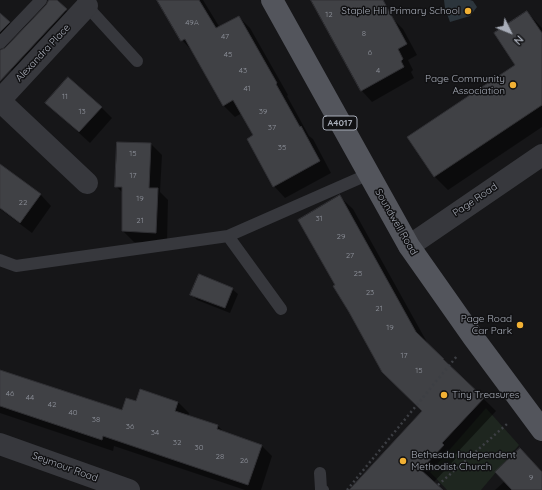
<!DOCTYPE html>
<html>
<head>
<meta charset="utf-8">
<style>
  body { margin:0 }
  #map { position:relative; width:542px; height:490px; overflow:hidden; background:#161618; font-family:Quicksand,sans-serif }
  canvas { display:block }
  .north { position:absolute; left:490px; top:12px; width:40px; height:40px; -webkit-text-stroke:3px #111113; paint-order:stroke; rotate:133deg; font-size:11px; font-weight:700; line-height:16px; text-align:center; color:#a8adb8 }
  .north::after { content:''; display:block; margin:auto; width:14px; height:18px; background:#a8adb8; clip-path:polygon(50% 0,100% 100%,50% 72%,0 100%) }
</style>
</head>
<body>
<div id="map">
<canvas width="542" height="490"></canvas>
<div class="north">N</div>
</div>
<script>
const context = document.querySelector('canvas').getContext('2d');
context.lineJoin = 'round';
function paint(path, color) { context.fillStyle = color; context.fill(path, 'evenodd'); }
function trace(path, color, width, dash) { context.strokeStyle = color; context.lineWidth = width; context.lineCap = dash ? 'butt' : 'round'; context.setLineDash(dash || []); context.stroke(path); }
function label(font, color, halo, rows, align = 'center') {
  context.font = font + ' Quicksand,sans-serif'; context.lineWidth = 3; context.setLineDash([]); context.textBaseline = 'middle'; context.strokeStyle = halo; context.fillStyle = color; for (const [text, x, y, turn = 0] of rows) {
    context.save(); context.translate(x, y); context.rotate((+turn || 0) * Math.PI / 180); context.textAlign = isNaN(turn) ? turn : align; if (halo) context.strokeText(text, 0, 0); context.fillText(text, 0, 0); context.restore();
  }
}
const green = new Path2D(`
  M486,408L519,445L481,490H447L430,472Z`);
const water = new Path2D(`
  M444,0H470L473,1L477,7L470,16L450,22L445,8Z`);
const shadow = new Path2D(`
  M50,0H55L75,19L19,78L0,59V52L6,49L47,6Z
  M158,0H203L220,28L239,17L250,28L288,95L287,96L309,136L313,139L331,173L285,198L274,186L248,139L254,136L242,113L235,117L224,106L193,52L182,40Z
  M312,0H380L392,18L403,29L417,55L408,60L413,70L411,72L414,78L372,102L362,91Z
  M527,12L542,28V127L448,190L435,177L408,137L516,65Z
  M0,14L18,31L3,47L0,52Z
  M101,107L112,118L90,143L57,113Z
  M151,144L162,155L160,192L168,200L167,243L134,242L123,231V193L116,186Z
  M0,165L41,195L51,206L32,233L0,209Z
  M340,197L353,209L428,344L496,411L454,456L456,458L434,482L442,490H350L423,411L336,286Z
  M232,289L238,294L230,313L197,300L192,295Z
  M0,371L123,412L137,402H178L189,413L188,416L218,426L225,433L261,445L272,456L261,490H245L114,446L113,451L0,413Z
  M542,472V490H495L505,481Z`);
const building = new Path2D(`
  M49,0H57L67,9L0,81V50L5,48L46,5Z
  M157,0H199L216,28L239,16L277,83L276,84L300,127L301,126L320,161L273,187L247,139L253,135L233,100L223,106L185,39L181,41Z
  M311,0H383L407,44L398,49L403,59L401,61L404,67L361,91Z
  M527,11L542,33V105L434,177L407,137L515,65L494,33Z
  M0,13L10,22L0,32Z
  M68,77L102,107L79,132L45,103Z
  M117,142L151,143L149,188H158L156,233L122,231V187H115Z
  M0,164L41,194L20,223L0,208Z
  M340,195L416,332L444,359H443L484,398L442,443L444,445L421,470L443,490H349L422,411L382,372L349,312L333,286L335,285L298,220Z
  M199,274L233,288L225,308L190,295Z
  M0,370L122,410L126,398L136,401L140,389L178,402L175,411L218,425L217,429L262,445L248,485L103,436L102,440L0,406Z
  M520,448L542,472V490H512L495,472Z`);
const path = new Path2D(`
  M438,485L507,424
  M347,490L457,356`);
const lane = new Path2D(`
  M83,2L137,61
  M0,43L41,0
  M228,236L281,309
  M0,260L16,266L228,236L369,174
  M320,473L321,489L323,490`);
const street = new Path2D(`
  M0,100L87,6
  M0,101L87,183
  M409,246L542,155
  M0,444L129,490`);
const primary = new Path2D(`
  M272,0L409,246L473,337L542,430`);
const markers = [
  [468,11,4,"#f2b134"],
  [513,85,4,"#f2b134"],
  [520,325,4,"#f2b134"],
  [444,395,4,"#f2b134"],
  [403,461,4,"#f2b134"]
];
const numberNames = [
  ["12",329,15],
  ["49A",192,23],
  ["8",364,34],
  ["47",225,37],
  ["6",370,53],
  ["45",228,55],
  ["43",243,71],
  ["4",378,71],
  ["41",247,89],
  ["11",65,97],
  ["13",82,112],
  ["39",263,112],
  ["37",272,128],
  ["35",282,148],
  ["15",133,154],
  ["17",133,176],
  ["19",140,199],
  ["22",23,203],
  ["31",319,219],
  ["21",140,221],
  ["29",341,237],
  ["27",350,256],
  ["25",358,274],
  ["23",370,293],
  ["21",379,309],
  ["19",390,328],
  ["17",404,356],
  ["15",419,371],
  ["46",10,394],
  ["44",30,398],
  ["42",52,405],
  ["40",73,413],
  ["38",96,420],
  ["36",130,427],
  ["34",155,433],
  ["32",177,443],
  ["30",199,448],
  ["28",220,457],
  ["26",244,461],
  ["9",531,478]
];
const shields = [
  [340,123,34]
];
const shieldNames = [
  ["A4017",340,123]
];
const poiNames = [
  ["Staple Hill Primary School",460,11],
  ["Page Community",505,79],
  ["Association",505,91],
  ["Page Road",512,319],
  ["Car Park",512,331],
  ["Tiny Treasures",452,395,"left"],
  ["Bethesda Independent",411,455,"left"],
  ["Methodist Church",411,467,"left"]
];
const streetNames = [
  ["Alexandra Place",43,53,-47],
  ["Page Road",475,200,-34],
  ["Soundwell Road",396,222,60],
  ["Seymour Road",65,467,20]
];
paint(green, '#1e261f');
paint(water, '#2c353c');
paint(shadow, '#0007');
paint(building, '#404145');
trace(building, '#303034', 1);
trace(path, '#3d3f44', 2.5, [2, 3]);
trace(lane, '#37383d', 12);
trace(street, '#37383d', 22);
trace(primary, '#53555c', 22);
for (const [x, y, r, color] of markers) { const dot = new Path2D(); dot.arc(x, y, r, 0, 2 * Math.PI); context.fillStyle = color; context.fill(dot); trace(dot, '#111113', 1.5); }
label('8px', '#8e929b', null, numberNames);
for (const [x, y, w] of shields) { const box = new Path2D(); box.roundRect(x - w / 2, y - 7, w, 14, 3); context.fillStyle = '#111113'; context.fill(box); trace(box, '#a8adb8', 1); }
label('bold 9px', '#a8adb8', null, shieldNames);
label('10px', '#a8adb8', '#111113', poiNames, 'right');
label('10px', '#a8adb8', '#111113', streetNames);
</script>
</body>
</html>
